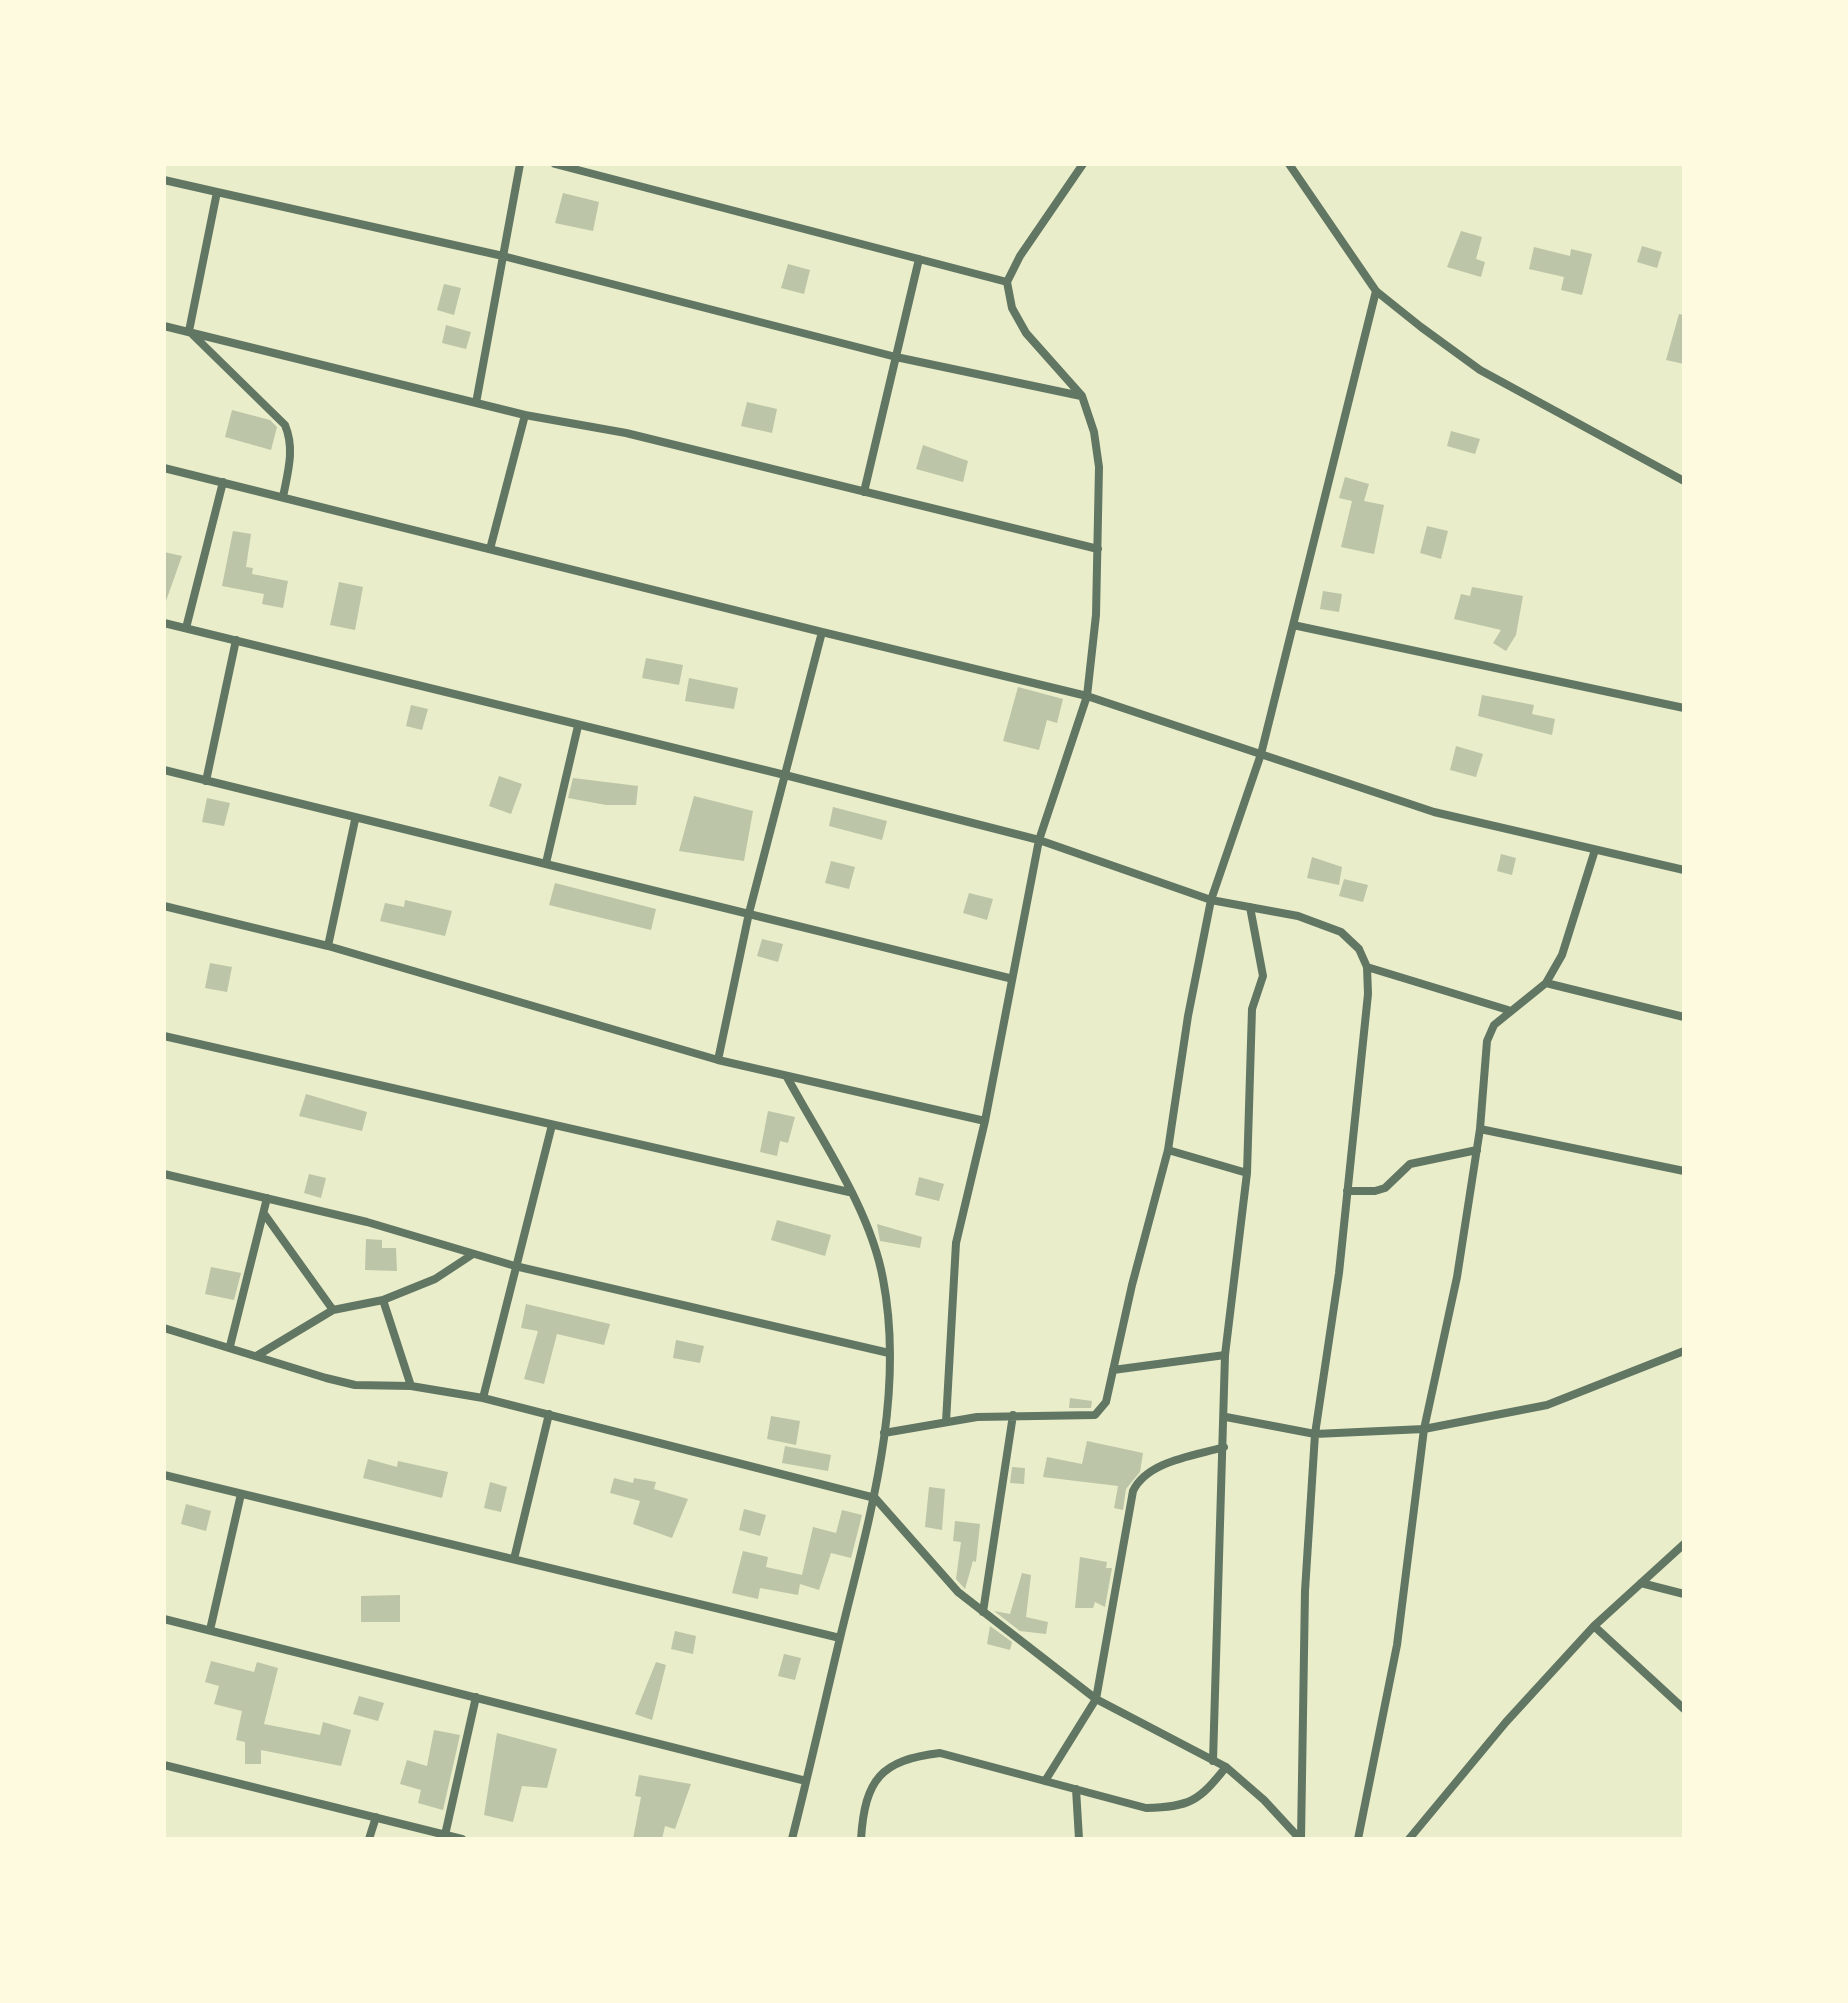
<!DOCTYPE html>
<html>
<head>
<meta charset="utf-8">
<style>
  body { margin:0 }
  #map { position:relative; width:1848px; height:2003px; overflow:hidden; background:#e9edc9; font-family:"Asap Condensed",sans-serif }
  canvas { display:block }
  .frame { position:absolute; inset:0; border:166px solid #fefae0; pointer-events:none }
</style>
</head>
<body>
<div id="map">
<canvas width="1848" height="2003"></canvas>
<div class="frame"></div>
</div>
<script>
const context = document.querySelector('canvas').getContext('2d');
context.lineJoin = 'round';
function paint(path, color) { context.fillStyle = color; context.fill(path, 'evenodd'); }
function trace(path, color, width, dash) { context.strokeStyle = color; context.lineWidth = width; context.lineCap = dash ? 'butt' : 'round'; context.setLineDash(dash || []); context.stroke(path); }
const building = new Path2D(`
  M563,193L599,202L593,231L555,223Z
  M1461,231L1482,237L1476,259L1485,262L1481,277L1447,267Z
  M1642,246L1662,252L1657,268L1637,262Z
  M1534,247L1570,256L1571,249L1592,254L1582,295L1561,290L1564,277L1529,269Z
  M788,264L810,270L804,294L781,288Z
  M444,284L461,288L454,315L437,310Z
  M1679,314L1684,315V364L1666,360Z
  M446,325L471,332L466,349L442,343Z
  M747,402L777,409L772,433L741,426Z
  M232,410L270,420L277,427L271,450L225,437Z
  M1451,431L1480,439L1475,454L1447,446Z
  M923,445L968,461L963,482L916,469Z
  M1345,477L1369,484L1364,501L1384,505L1374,554L1341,547L1352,501L1339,498Z
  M1427,526L1448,531L1441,559L1420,553Z
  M233,531L251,534L246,567L253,568L252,574L288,581L283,608L262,604L264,594L222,586Z
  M164,552L182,556L166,601L164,600Z
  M339,582L363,587L355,630L330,625Z
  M1472,587L1523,596L1516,635L1506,651L1493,643L1501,630L1454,619L1461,594L1470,596Z
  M1323,591L1342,594L1339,612L1320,609Z
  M646,658L683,665L679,685L642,678Z
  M689,678L738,688L734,709L685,701Z
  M1018,687L1063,699L1057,723L1047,720L1039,750L1003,741Z
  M1482,695L1534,705L1532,714L1555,719L1552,735L1478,716Z
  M411,705L428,709L422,730L406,726Z
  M1456,746L1483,754L1476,777L1450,770Z
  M499,776L522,784L511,814L489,806Z
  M573,778L638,786L636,805H606L568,798Z
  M694,796L753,811L744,861L679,851Z
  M207,798L230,803L224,826L202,822Z
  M833,807L887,821L882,840L829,826Z
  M1501,854L1516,858L1512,875L1497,871Z
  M1312,857L1342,867L1339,885L1307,878Z
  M831,861L855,867L849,889L825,883Z
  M1344,879L1368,885L1363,902L1339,896Z
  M555,883L656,909L651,930L549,905Z
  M969,893L993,899L987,920L963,913Z
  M405,900L452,911L445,936L380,921L385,903L404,907Z
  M762,939L783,944L778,962L757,956Z
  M210,963L232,967L227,992L205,988Z
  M306,1094L367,1112L362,1131L299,1116Z
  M768,1111L795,1117L788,1143L780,1141L777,1156L760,1152Z
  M309,1174L326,1178L321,1198L304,1193Z
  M919,1177L944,1184L939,1201L915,1195Z
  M777,1220L831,1235L825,1256L771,1240Z
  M877,1224L922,1237L920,1248L880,1241Z
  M366,1239L382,1240V1248H396L397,1271L365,1270Z
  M211,1267L241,1273L234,1300L205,1294Z
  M526,1304L610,1324L604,1345L557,1334L544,1384L524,1379L538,1331L521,1328Z
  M676,1340L704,1346L700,1363L673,1358Z
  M1070,1398L1092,1401L1091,1408H1069Z
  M771,1416L800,1421L796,1445L767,1439Z
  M1087,1441L1143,1453L1140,1472L1126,1489L1123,1510L1114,1508L1118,1486L1043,1477L1047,1457L1082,1464Z
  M785,1446L831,1455L828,1471L782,1463Z
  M368,1459L397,1467L398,1461L448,1472L442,1498L363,1478Z
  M1012,1467L1025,1468L1024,1484L1010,1483Z
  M614,1478L633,1483L634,1478L656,1482L654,1489L688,1499L672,1538L633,1524L640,1501L610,1493Z
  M490,1482L507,1487L501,1512L484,1508Z
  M929,1487L945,1489L942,1530L925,1527Z
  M186,1504L211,1511L206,1531L181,1524Z
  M744,1509L766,1515L760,1536L739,1530Z
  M842,1510L862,1515L851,1558L831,1553L819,1590L800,1584L798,1595L760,1588L758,1599L732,1593L743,1551L768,1557L766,1567L802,1575L813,1527L836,1533Z
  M955,1521L980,1524L976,1562L973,1561L965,1589L956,1579L961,1542L953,1541Z
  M1080,1557L1107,1562L1106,1568H1112L1105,1607L1095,1602L1093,1608H1075Z
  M1022,1573L1031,1575L1026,1617L1048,1622L1046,1634L1020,1631L994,1611L1010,1614Z
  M400,1595V1622H361V1596Z
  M990,1626L1012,1642L1010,1650L987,1644Z
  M675,1631L696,1636L693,1654L671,1649Z
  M784,1654L801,1658L795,1680L778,1676Z
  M211,1661L254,1672L257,1662L278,1668L264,1724L320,1735L323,1722L351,1730L341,1766L261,1750V1764H245V1742L236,1740L242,1711L214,1704L219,1686L205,1682Z
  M656,1662L666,1665L652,1720L635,1714Z
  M359,1696L384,1703L378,1721L353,1714Z
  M434,1730L460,1735L443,1810L418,1803L421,1790L400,1784L407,1760L427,1766Z
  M497,1733L557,1749L547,1788L522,1786L513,1822L484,1815Z
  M639,1775L691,1784L675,1829L665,1826L662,1839H633L641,1797L635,1796Z`);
const minor = new Path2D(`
  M555,164L1007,282
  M1289,164L1376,291L1421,327L1480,370L1684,481
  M164,180L217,192L189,331L285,425C295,449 288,471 283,497
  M217,192L503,256L896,357L1081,396
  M164,326L525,415L626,433L1098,549
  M476,403L520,164
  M164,468L822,632
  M864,492L919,259
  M490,549L525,415
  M164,623L785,775L1039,840L1211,900L1298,916L1341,932L1359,949L1367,967L1368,994L1339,1273L1315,1434L1305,1591L1301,1839
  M1293,625L1684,708
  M186,628L223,482
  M164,770L1009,978
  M206,781L236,640
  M546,863L578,726
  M164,906L328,946L718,1060L985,1121
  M328,946L355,820
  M1367,967L1508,1010
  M1546,983L1684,1017
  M164,1036L849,1192
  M718,1060L749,913L822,632L1087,696L1434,812L1684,870
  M787,1077C821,1140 870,1208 883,1279C906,1399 868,1522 840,1638C824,1705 809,1772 792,1839
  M1480,1129L1684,1171
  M1168,1150L1247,1173
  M164,1174L367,1222L515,1266L889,1353
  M1347,1191H1375L1385,1188L1410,1164L1477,1150
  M265,1215L333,1310
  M383,1300L411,1386
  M164,1328L326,1378L355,1385L411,1386L483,1398L875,1498L958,1592L1096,1699L1226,1767L1264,1800L1300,1839
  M230,1346L267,1198
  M258,1355L333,1310L383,1300L435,1279L473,1254
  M1113,1370L1225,1355
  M483,1398L552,1125
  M1226,1417L1315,1434L1424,1429L1547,1405L1684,1351
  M946,1422L956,1243L985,1121L1039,840L1087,696L1096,615L1099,467L1094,432L1082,396L1026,333L1012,308L1007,282L1020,256L1083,164
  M884,1433L977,1417L1095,1415L1106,1402L1132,1285L1168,1150L1188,1016L1211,900L1261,754L1376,291
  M164,1475L840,1638
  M514,1559L549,1414
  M1641,1583L1684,1594
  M983,1612L1013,1415
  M164,1619L806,1781
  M1594,1626L1684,1709
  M210,1630L241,1494
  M1213,1761L1225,1355L1247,1173L1252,1009L1263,976L1250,907
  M164,1765L462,1839
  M1045,1781L1096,1699L1133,1491C1147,1461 1194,1456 1224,1447
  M1076,1789L1079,1839
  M445,1835L476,1697
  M369,1839L376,1817
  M861,1839C865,1779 881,1760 940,1753L1146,1808C1190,1807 1199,1801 1226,1767
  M1358,1839L1397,1645L1424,1429L1457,1277L1480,1129L1487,1041L1494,1025L1546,983L1562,955L1595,850
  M1409,1839L1506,1722L1594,1626L1684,1544`);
paint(building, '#bcc5a7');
trace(minor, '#617663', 8);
</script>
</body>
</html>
